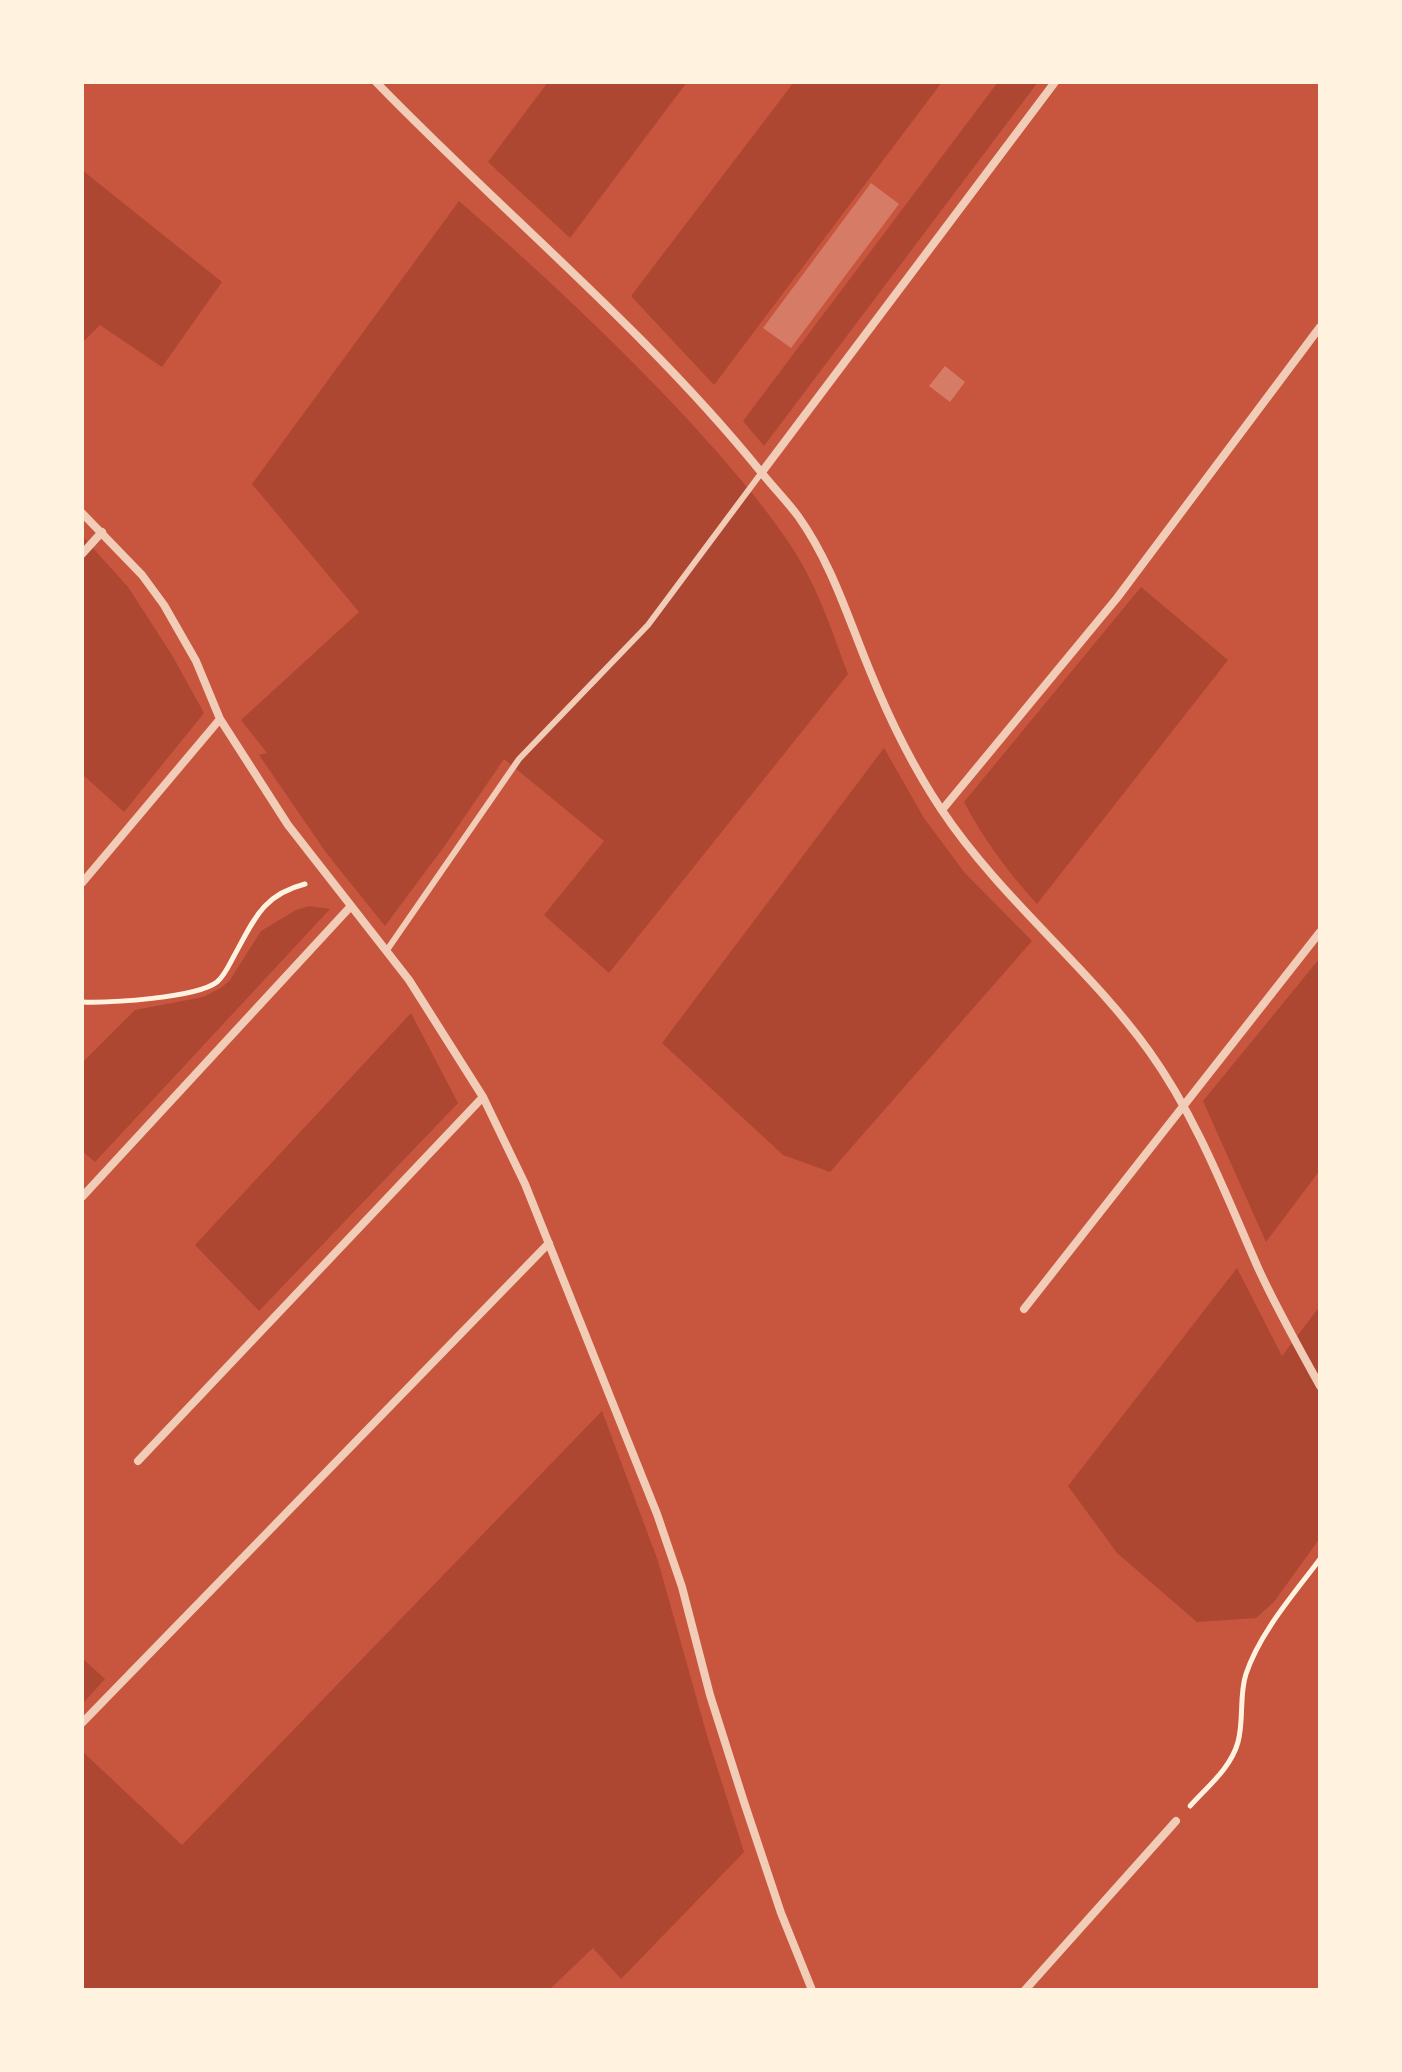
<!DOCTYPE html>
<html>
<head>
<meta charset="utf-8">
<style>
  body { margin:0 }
  #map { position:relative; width:1402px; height:2072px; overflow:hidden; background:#c8553d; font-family:Montserrat,sans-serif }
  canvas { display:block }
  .frame { position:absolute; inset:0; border:84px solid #fff3e0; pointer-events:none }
</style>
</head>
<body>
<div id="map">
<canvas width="1402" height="2072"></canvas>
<div class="frame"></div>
</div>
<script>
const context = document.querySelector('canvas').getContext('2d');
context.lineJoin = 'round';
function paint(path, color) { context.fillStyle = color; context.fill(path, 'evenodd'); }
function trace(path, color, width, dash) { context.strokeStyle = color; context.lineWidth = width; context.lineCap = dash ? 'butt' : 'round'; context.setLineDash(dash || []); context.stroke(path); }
const green = new Path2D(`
  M548,82H687L570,238L488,162Z
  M794,82H942L714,385L631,296Z
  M998,82H1038L764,446L743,421Z
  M82,170L222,282L162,367L100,325L82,343Z
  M459,201C540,271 619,345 692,424C727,463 762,502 791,546C817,585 832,631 848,674L609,973L544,915L604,841L504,759L446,844L385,926L327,854L259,755L267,753L241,720L359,612L252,484Z
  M82,536L128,587L172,655L204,713L124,812L82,774Z
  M1141,587L1228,660L1037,904C1008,872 984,840 964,802Z
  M884,748L924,818L964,872L1032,941L830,1172L783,1155L662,1043Z
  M309,906L330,909L95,1162L82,1151V1063L135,1010L203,997L221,988L230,980L261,931L296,910Z
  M1320,958V1170L1266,1242L1203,1101Z
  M411,1013L458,1103L259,1311L195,1245Z
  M1237,1268L1282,1356L1320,1306V1538L1274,1602L1256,1618L1197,1622L1117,1553L1068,1486Z
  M602,1411L658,1561L708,1739L744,1852L621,1979L593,1948L549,1990H82V1751L182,1845Z
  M82,1658L105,1679L82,1704Z`);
const building = new Path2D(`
  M871,183L899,204L791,348L763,328Z
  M945,366L965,382L950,402L929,386Z`);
const path = new Path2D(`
  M82,1002C110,1003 196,998 217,982C225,975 229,965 234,956C254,920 262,895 305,884
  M1190,1806C1207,1787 1231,1768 1238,1742C1244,1720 1239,1695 1246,1674C1260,1632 1294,1594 1320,1559`);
const service = new Path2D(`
  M387,950L519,759L648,625L762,472`);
const minor = new Path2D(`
  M376,82C503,213 646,330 761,472C773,487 787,501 798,516C832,564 848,618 870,671C889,718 913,767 941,809C1001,899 1086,964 1149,1051C1197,1118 1226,1195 1259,1270C1277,1309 1299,1348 1320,1386
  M762,472L1055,82
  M82,513L142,575L164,605L196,661L220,719L288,825L409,980L483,1097L525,1184L657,1514L682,1587L710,1695L744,1802L781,1913L812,1990
  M82,554L102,532
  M942,810L1117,598L1320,327
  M82,883L220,719
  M82,1197L351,906
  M1024,1309L1320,932
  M138,1461L483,1097
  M82,1723L549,1243
  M1025,1990L1176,1821`);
paint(green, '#ae4732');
paint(building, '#d67c66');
trace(path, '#fff3e0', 5);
trace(service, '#f1ccb7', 6);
trace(minor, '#f1ccb7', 8);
</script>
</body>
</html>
